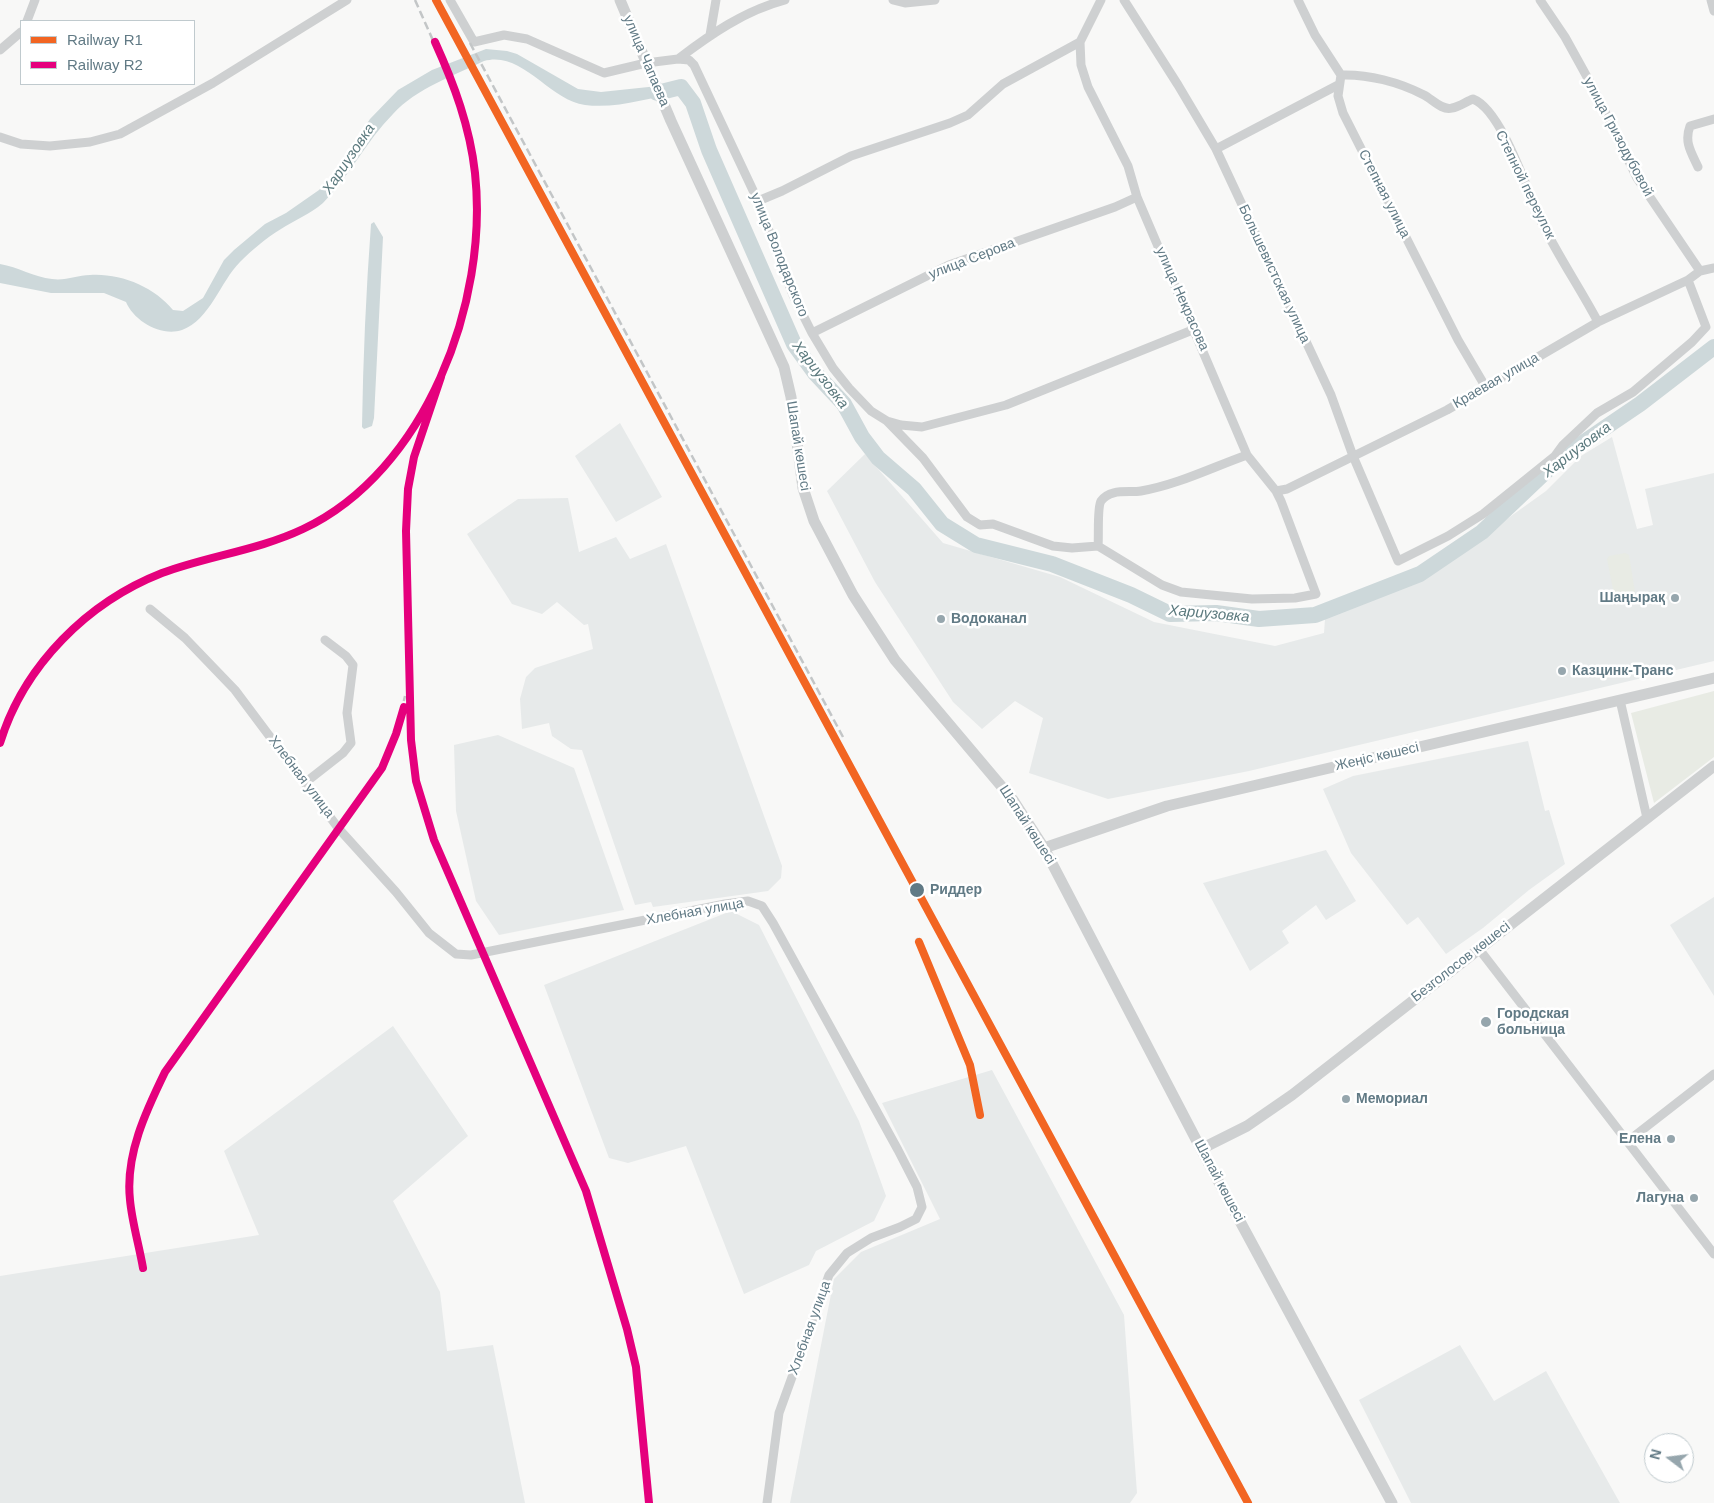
<!DOCTYPE html>
<html>
<head>
<meta charset="utf-8">
<style>
  body { margin:0 }
  #map { position:relative; width:1714px; height:1503px; overflow:hidden; background:#f8f8f7; font-family:Helvetica,sans-serif }
  canvas { display:block }
  .legend { position:absolute; left:20px; top:20px; width:175px; height:65px; box-sizing:border-box; background:#fff; border:1px solid #c0cace; margin:0; padding:6px 9px; list-style:none; font-size:15px; color:#617a85 }
  .legend li { display:flex; align-items:center; gap:10px; height:25px }
  .legend b { width:25px; border:1px solid #c0cace }
  .north { position:absolute; left:1644px; top:1433px; width:50px; height:50px; box-sizing:border-box; background:#fff; border:1px solid #c0cace; border-radius:50%; rotate:285deg; font-size:14px; font-weight:700; line-height:20px; text-align:center; color:#617a85 }
  .north::after { content:''; display:block; margin:auto; width:18px; height:22px; background:#96a6ad; clip-path:polygon(50% 0,100% 100%,50% 72%,0 100%) }
</style>
</head>
<body>
<div id="map">
<canvas width="1714" height="1503"></canvas>
<ul class="legend">
<li><b style="height:6px;background:#f26522"></b>Railway R1</li>
<li><b style="height:6px;background:#e5007d"></b>Railway R2</li>
</ul>
<div class="north">N</div>
</div>
<script>
const context = document.querySelector('canvas').getContext('2d');
context.lineJoin = 'round';
function paint(path, color) { context.fillStyle = color; context.fill(path, 'evenodd'); }
function trace(path, color, width, dash) { context.strokeStyle = color; context.lineWidth = width; context.lineCap = dash ? 'butt' : 'round'; context.setLineDash(dash || []); context.stroke(path); }
function label(font, color, halo, rows, align = 'center') {
  context.font = font + ' Helvetica,sans-serif'; context.lineWidth = 5; context.setLineDash([]); context.textBaseline = 'middle'; context.strokeStyle = halo; context.fillStyle = color; for (const [text, x, y, turn = 0] of rows) {
    context.save(); context.translate(x, y); context.rotate((+turn || 0) * Math.PI / 180); context.textAlign = isNaN(turn) ? turn : align; if (halo) context.strokeText(text, 0, 0); context.fillText(text, 0, 0); context.restore();
  }
}
const built = new Path2D(`
  M620,423L662,497L616,522L575,456Z
  M1612,437L1637,529L1653,525L1645,489L1714,473V661L1249,771L1108,799L1029,773L1043,718L1015,701L982,729L953,702L875,582L827,491L865,454L943,543L1060,577L1154,622L1275,646L1324,633L1325,619L1419,582L1546,491L1581,456Z
  M568,498L579,552L616,537L630,559L666,544L782,866L781,878L768,891L653,907L651,902L635,905L582,750L571,749L552,736L549,723L522,729L520,699L526,677L535,668L593,649L588,624L584,625L557,602L542,614L512,604L467,534L518,499Z
  M498,735L574,768L624,910L499,935L476,901L456,811L454,745Z
  M1528,741L1545,811L1549,810L1565,864L1529,890L1483,928L1446,954L1418,917L1407,925L1351,853L1323,789L1353,776Z
  M1326,850L1356,901L1326,920L1316,905L1282,931L1289,943L1250,971L1203,883Z
  M1714,897V996L1670,925Z
  M731,911L759,925L859,1121L886,1196L874,1221L816,1251L809,1265L744,1294L686,1146L628,1163L609,1158L544,985Z
  M393,1026L468,1136L393,1201L440,1292L447,1351L493,1345L525,1503H0V1276L259,1235L224,1151Z
  M992,1070L1124,1315L1137,1493L1130,1503H790L834,1279L861,1252L940,1219L882,1103Z
  M1460,1345L1494,1401L1546,1371L1620,1503H1411L1359,1400Z`);
const green = new Path2D(`
  M1625,553L1629,555L1635,592L1634,594L1617,597L1614,595L1607,559L1609,556Z
  M1714,691V757L1654,803L1631,713Z`);
const water = new Path2D(`
  M486,49L507,51L517,54L578,89L601,92L677,84L680,92C649,98 617,109 585,105C549,100 522,50 484,61C453,76 417,88 393,114C366,141 350,176 323,203C310,214 295,220 281,229C266,238 252,250 240,262C220,282 210,320 182,330C161,337 134,321 126,302L104,293H51L0,283V264C18,267 34,277 52,279C66,281 77,275 90,275C121,273 154,287 173,310L183,311L203,298L224,260L234,250L265,224L286,213L319,190L332,176L370,119L398,90L432,70Z
  M374,222L383,237L374,418L372,426L364,429L362,427C363,359 366,291 371,224Z`);
const river = new Path2D(`
  M657,93L681,87L693,103L709,150L794,344L815,373L844,404L862,437L878,458L914,489L942,524L976,545L1052,564L1131,595L1170,614L1216,613L1259,619L1315,615L1420,574L1482,532L1559,459L1640,404L1714,347`);
const minor = new Path2D(`
  M450,0L474,42L504,35L527,39L604,73L646,63L678,59L689,60L694,65L758,201L793,295L812,333L833,368L849,388L871,411L887,421L901,425L922,427L1006,405L1195,329
  M893,0L905,3L935,0
  M1124,0L1178,85L1216,149L1331,395L1353,456L1398,561L1448,536L1483,514L1555,456L1563,445L1597,413L1633,392L1692,342L1706,327L1688,280
  M1298,0L1315,35L1341,75L1338,96L1343,113L1458,340L1485,386
  M1540,0L1565,37L1597,95L1637,178L1700,271
  M1711,0L1714,11
  M27,21L35,0
  M710,35L716,0
  M0,50L21,32
  M678,59C711,34 744,11 785,0
  M1341,75C1368,74 1399,82 1424,95C1432,99 1442,111 1452,108C1459,107 1467,101 1473,99C1502,110 1528,193 1541,221C1558,256 1580,288 1598,322
  M0,137L21,144L50,146L90,142L120,134L213,83L347,0
  M1216,149L1338,85
  M1698,167C1691,152 1684,142 1690,126L1714,119
  M758,201L782,191L851,156L950,123L968,115L1003,84L1080,42
  M812,333L949,265L1115,207L1137,197
  M887,421L923,458L967,517L980,525L993,524L1053,546L1072,548L1098,546L1162,585L1181,592L1252,599L1295,598L1316,594L1281,501L1276,491L1247,455L1137,197L1128,166L1088,87L1081,65L1080,42L1101,0
  M1276,491L1287,489L1447,410L1598,322L1688,280L1700,271L1714,268
  M1098,546C1099,537 1097,507 1101,501C1110,488 1129,493 1141,491C1177,485 1213,467 1247,455
  M150,609L185,638L235,690L339,829L396,892L429,933L456,954L471,955L725,904L748,901L762,906L773,923L898,1150L917,1187L922,1207L916,1219L900,1227L871,1238L847,1253L829,1275L779,1413L767,1503
  M1620,700L1647,818
  M306,782L343,753L351,743L347,713L353,665L346,656L325,640
  M1479,949L1714,1254
  M1628,1141L1714,1074`);
const tertiary = new Path2D(`
  M620,0L671,121L784,367L791,397L803,488L814,521L853,595L895,660L1013,800L1044,848L1201,1149L1392,1503
  M1044,848L1167,806L1714,678
  M1201,1149L1247,1126L1292,1095L1714,766`);
const rail = new Path2D(`
  M415,0L452,83L466,123L475,172L478,219L475,261L460,323L438,383
  M436,0L1248,1503
  M470,43L843,737
  M441,377L414,457L408,489L406,531L411,740L416,781L434,840L586,1191L627,1329L636,1367L649,1503
  M0,743C24,666 88,601 163,573C209,556 261,551 304,528C355,502 396,459 423,409
  M917,938L970,1065L980,1115
  M143,1268C139,1245 132,1222 130,1200C125,1155 146,1111 165,1072L382,768L396,734L405,696`);
const rail1 = new Path2D(`
  M436,0L1248,1503
  M919,942L970,1065L980,1115`);
const rail2 = new Path2D(`
  M441,377L414,457L408,489L406,531L411,740L416,781L434,840L586,1191L627,1329L636,1367L649,1503
  M0,743C24,665 88,602 162,573C208,556 259,550 303,529C426,471 489,302 475,173C470,127 454,84 435,42
  M143,1268C139,1245 132,1222 130,1200C125,1155 146,1111 165,1072L382,768L396,734L404,707`);
const markers = [
  [1675,598,5,"#96a6ad"],
  [941,619,5,"#96a6ad"],
  [1562,671,5,"#96a6ad"],
  [917,890,8,"#617a85"],
  [1486,1022,6,"#96a6ad"],
  [1346,1099,5,"#96a6ad"],
  [1671,1139,5,"#96a6ad"],
  [1694,1198,5,"#96a6ad"]
];
const streetNames = [
  ["улица Чапаева",646,61,67],
  ["улица Гризодубовой",1618,137,62],
  ["Степной переулок",1525,185,64],
  ["Степная улица",1384,194,63],
  ["улица Володарского",779,255,68],
  ["улица Серова",972,259,-21],
  ["Большевистская улица",1274,274,65],
  ["улица Некрасова",1182,299,66],
  ["Краевая улица",1496,381,-30],
  ["Шапай көшесі",798,446,81],
  ["Жеңіс көшесі",1377,757,-13],
  ["Хлебная улица",301,777,53],
  ["Шапай көшесі",1027,825,57],
  ["Хлебная улица",695,912,-10],
  ["Безголосов көшесі",1461,962,-38],
  ["Шапай көшесі",1219,1181,62],
  ["Хлебная улица",810,1328,-70]
];
const poiNames = [
  ["Шаңырақ",1665,598,"right"],
  ["Водоканал",951,619],
  ["Казцинк-Транс",1572,671],
  ["Городская",1497,1014],
  ["больница",1497,1030],
  ["Мемориал",1356,1099],
  ["Елена",1661,1139,"right"],
  ["Лагуна",1684,1198,"right"]
];
const stopNames = [
  ["Риддер",930,890]
];
const waterNames = [
  ["Хариузовка",349,159,-56],
  ["Хариузовка",820,375,52],
  ["Хариузовка",1577,450,-37],
  ["Хариузовка",1209,614,5]
];
paint(built, '#e7eaea');
paint(green, '#e8ebe4');
paint(water, '#cdd8da');
trace(river, '#cdd8da', 16);
trace(minor, '#ced0d1', 9);
trace(tertiary, '#ced0d1', 11);
trace(rail, '#c3c6c7', 2.5, [8, 4]);
trace(rail1, '#f26522', 8);
trace(rail2, '#e5007d', 8);
for (const [x, y, r, color] of markers) { const dot = new Path2D(); dot.arc(x, y, r, 0, 2 * Math.PI); context.fillStyle = color; context.fill(dot); trace(dot, '#fff', 2); }
label('14px', '#617a85', '#fff', streetNames);
label('bold 14px', '#617a85', '#fff', poiNames, 'left');
label('bold 14px', '#617a85', '#fff', stopNames, 'left');
label('italic 15px', '#5c7a7e', '#fff', waterNames);
</script>
</body>
</html>
